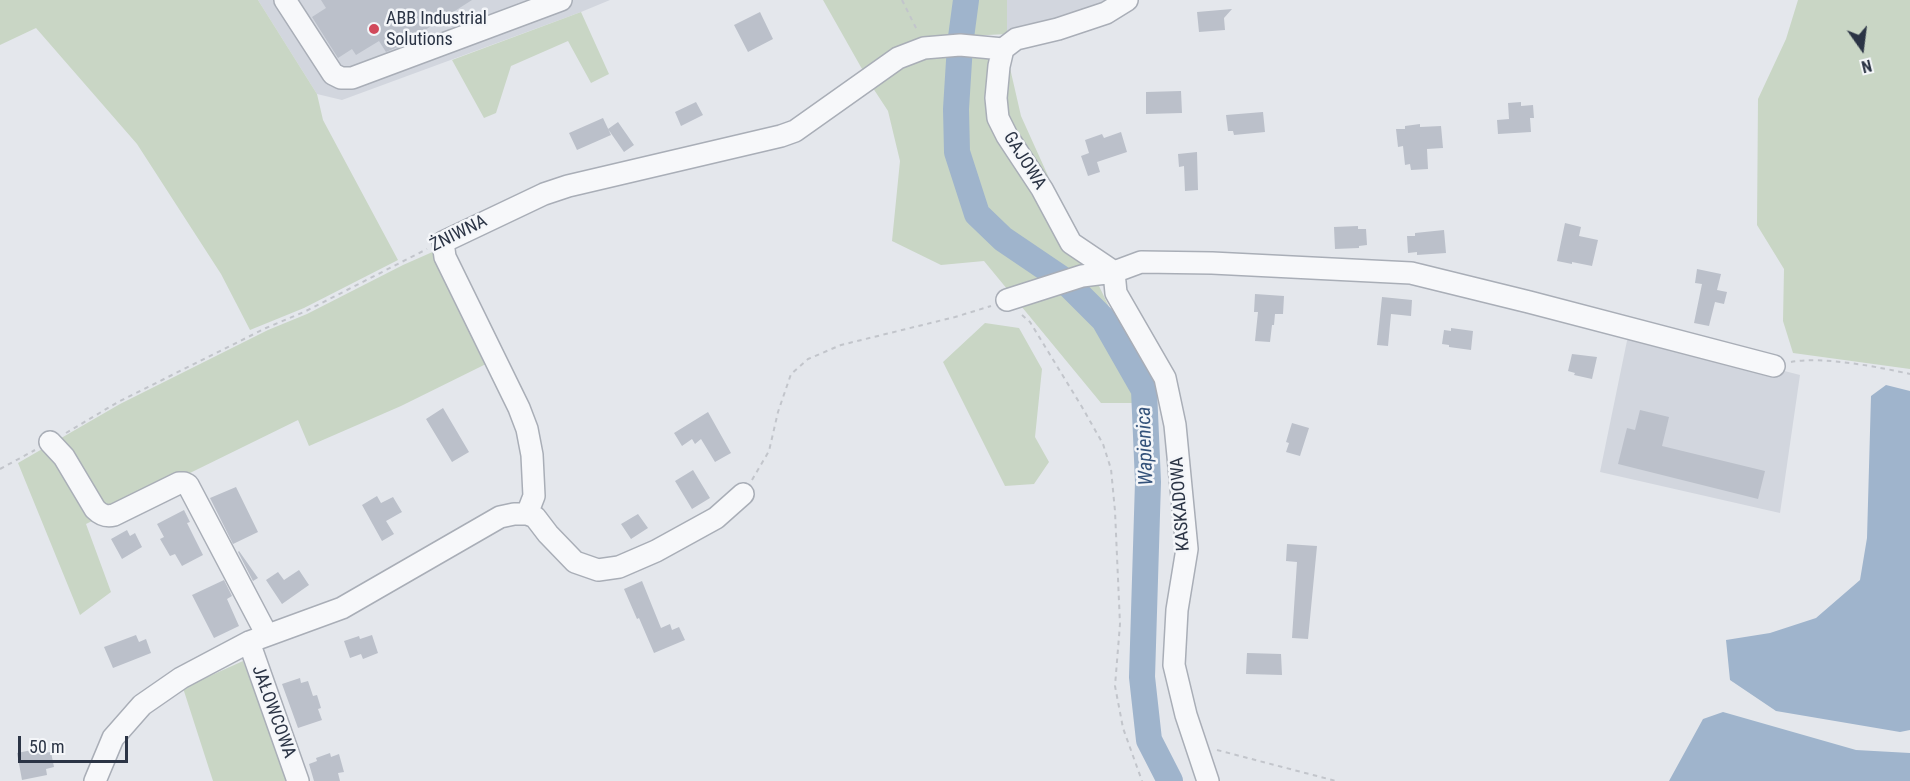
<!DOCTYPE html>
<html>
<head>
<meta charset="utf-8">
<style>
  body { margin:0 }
  #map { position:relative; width:1910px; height:781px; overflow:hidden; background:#e4e7ec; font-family:"Roboto Condensed",sans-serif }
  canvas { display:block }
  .north { position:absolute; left:1832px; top:18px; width:60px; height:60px; -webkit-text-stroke:4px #f4f6f9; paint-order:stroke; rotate:166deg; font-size:16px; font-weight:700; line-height:24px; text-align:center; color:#2b3445 }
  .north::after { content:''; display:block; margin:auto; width:21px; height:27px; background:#2b3445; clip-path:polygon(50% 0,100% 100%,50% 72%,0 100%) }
  .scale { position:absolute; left:18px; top:736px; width:110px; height:27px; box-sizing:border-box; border:3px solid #2b3445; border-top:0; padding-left:8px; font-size:18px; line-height:21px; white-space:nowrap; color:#2b3445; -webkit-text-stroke:4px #f4f6f9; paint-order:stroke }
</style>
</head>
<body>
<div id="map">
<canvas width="1910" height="781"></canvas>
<div class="north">N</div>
<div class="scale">50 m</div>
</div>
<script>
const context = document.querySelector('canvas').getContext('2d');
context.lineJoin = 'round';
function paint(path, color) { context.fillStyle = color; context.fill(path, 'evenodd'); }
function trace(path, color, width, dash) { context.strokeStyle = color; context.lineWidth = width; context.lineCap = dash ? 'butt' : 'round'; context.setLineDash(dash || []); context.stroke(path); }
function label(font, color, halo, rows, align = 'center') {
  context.font = font + ' "Roboto Condensed",sans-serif'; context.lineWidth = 5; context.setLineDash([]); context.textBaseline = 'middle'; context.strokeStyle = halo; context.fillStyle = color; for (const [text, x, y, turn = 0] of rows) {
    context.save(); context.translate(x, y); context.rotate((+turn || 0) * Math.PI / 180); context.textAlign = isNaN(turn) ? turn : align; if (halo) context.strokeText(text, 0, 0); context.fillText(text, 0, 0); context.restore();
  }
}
const built = new Path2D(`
  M258,0H610L581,12L342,100L317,94Z
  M1007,0H1118L1007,34Z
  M1629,331L1800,375L1780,513L1600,472Z`);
const green = new Path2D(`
  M0,0H258L317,94L323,120L398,260L304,308L250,330L221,274L137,144L36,28L0,45Z
  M823,0H954L949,42L866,76Z
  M974,0H1007V34L969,36Z
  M1798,0H1910V369L1793,353L1783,321L1784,269L1757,225L1758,99L1786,39Z
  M581,12L609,74L591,83L568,41L511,66L496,113L484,118L452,60Z
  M925,50L1007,55L1021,116L1077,240L1155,403H1101L984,261L941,265L892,241L900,161L888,111L869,82Z
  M437,250L488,363L401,406L309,446L298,420L86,524L111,592L80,615L18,463L120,404L268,330L307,314L403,265Z
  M985,323L1019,328L1042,369L1035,437L1049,462L1034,484L1005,486L943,362Z
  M243,661L288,781H213L183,688Z`);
const water = new Path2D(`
  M1886,385L1910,391V730L1900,732L1776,711L1730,680L1726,640L1770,633L1816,618L1860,580L1867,538L1871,396Z
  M1723,712L1856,750L1910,753V781H1669L1703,719Z`);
const river = new Path2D(`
  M966,0L960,45L956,109L957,152L977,214L1003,239L1065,281L1104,320L1144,390L1148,482L1142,677L1149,740L1170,781`);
const building = new Path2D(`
  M321,0H472L400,46L386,52L379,41L356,55L352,49L338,58L312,17L326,8Z
  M1232,9L1224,18L1225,30L1199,32L1197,12Z
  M760,12L773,39L748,52L734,25Z
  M1181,91L1182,113L1146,114V92Z
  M696,102L703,115L681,126L675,112Z
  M1521,102V106L1533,105L1534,118H1530L1531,132L1498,134L1497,120L1509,119L1508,103Z
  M1263,112L1265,132L1234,135L1233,131H1228L1226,115Z
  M603,118L611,135L577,150L569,133Z
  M618,122L634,145L624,152L608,129Z
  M1420,124V127L1441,126L1443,148L1427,149L1428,169L1411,170L1410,164L1405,165L1403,146L1398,147L1396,129H1405V126Z
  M1121,132L1127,152L1097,162L1100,172L1088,176L1081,156L1089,153L1085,140L1102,134L1104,138Z
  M1197,152L1198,190L1185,191L1184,166L1179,167L1178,154Z
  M1565,223L1581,227L1579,236L1598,240L1592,266L1572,262V264L1557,261Z
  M1358,226V229H1366L1367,245L1359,246V248L1335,249L1334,227Z
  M1444,230L1446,253L1417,255V252L1408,253L1407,236H1415V233Z
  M1697,269L1721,274L1717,290L1727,292L1724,304L1715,302L1709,326L1694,323L1702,284L1695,283Z
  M1255,294L1284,296L1283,314H1275L1274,325H1272L1270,342L1255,341L1258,312H1254Z
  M1382,297L1412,300L1411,316L1391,314L1388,346L1377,345Z
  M1451,328L1473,331L1471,350L1449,347V345L1442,344L1444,330L1451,331Z
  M1572,354L1597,357L1592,379L1574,375L1575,373L1568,371Z
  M443,408L469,452L452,462L426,419Z
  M1640,410L1669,417L1662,446L1765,471L1758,499L1618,464L1627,428L1635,430Z
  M708,412L731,453L715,462L701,439L695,444L692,439L682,446L674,433Z
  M1292,423L1309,428L1300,456L1286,452L1289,443L1286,442Z
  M693,470L710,498L692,509L675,481Z
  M236,487L258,532L233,544L210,498Z
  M377,496L381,503L393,497L402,512L386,521L394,534L382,541L362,505Z
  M184,510L190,522L187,523L203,555L182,566L175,554L170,556L160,539L164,537L157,524Z
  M638,514L648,528L631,539L621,524Z
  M127,530L130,536L135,533L142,547L122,559L111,539Z
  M1287,544L1317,546L1308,639L1292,638L1297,562L1286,561Z
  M239,551L258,578L253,581L238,552Z
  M299,570L309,585L282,604L266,580L278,572L284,580Z
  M224,580L232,596L227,599L239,626L214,638L192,595Z
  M642,581L661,628L670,624L672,630L679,627L685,640L654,653L639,618L637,619L624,589Z
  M136,635L139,642L146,639L151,653L113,668L104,647Z
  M372,635L378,653L363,659L361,654L350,658L344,641L359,636L360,639Z
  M1247,653L1281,654L1282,675L1246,674Z
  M300,678L301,683L308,681L313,696L317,695L321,708L318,709L322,720L298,728L282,684Z
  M42,748L43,753L51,752L54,767L46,769L47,775L22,780L17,753Z
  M330,753L331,757L339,754L344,772L338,773L340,781H314L309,764L317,761L316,758Z`);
const path = new Path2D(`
  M902,0L918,32
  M1022,315L1030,322L1082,407L1103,444L1111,469L1115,511L1120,624L1115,686L1123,728L1142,781
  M1791,362C1822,356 1879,367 1910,374
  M66,433L118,402L266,328L306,311L427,249
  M0,469L35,450
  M752,480L769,451L778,412L791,374L808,359L841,345L955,317L991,306
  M1217,750L1336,781`);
const minor = new Path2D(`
  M285,0L333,74L341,78H352L561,0
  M1114,272L1116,293L1165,378L1175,425L1187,549L1177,610L1174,665L1186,715L1208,781
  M1114,272L1071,243L1042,189L1007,136L998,118L996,98L999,66L1003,49L1016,39L1058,29L1106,13L1127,0
  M1007,300L1082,276L1114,272L1141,262L1212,263L1411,273L1529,302L1774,366
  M50,442L64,457L95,509C101,515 106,517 114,515L179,483H184L188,485L267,635
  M527,514L534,496L532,455L527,429L519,408L445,257L443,242L544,194L568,186L781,136L795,131L898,58L924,48L960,45L1003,49
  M249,642L298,781
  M95,781L113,738L142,705L181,678L249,642L342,608L500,517L514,514H527L535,517L548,534L575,562L598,570L619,567L656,551L716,518L743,494`);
const markers = [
  [374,29,6,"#d1495b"]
];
const poiNames = [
  ["ABB Industrial",386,19],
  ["Solutions",386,40]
];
const streetNames = [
  ["GAJOWA",1024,161,58],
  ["ŻNIWNA",459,234,-26],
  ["KASKADOWA",1181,504,-94],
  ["JAŁOWCOWA",273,712,70]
];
const waterNames = [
  ["Wapienica",1146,446,-92]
];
paint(built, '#d2d6de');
paint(green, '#c9d6c5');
paint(water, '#9fb4cc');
trace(river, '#9fb4cc', 26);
paint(building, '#bbc0ca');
trace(minor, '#a9aeb7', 24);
trace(path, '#c2c5cb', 2, [4.5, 4.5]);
trace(minor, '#f7f8fa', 21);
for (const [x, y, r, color] of markers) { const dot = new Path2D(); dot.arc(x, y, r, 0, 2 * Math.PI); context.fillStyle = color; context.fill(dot); trace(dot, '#f4f6f9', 2); }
label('18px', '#2b3445', '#f4f6f9', poiNames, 'left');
label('18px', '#2b3445', '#f4f6f9', streetNames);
label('italic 20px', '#34527a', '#f4f6f9', waterNames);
</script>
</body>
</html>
